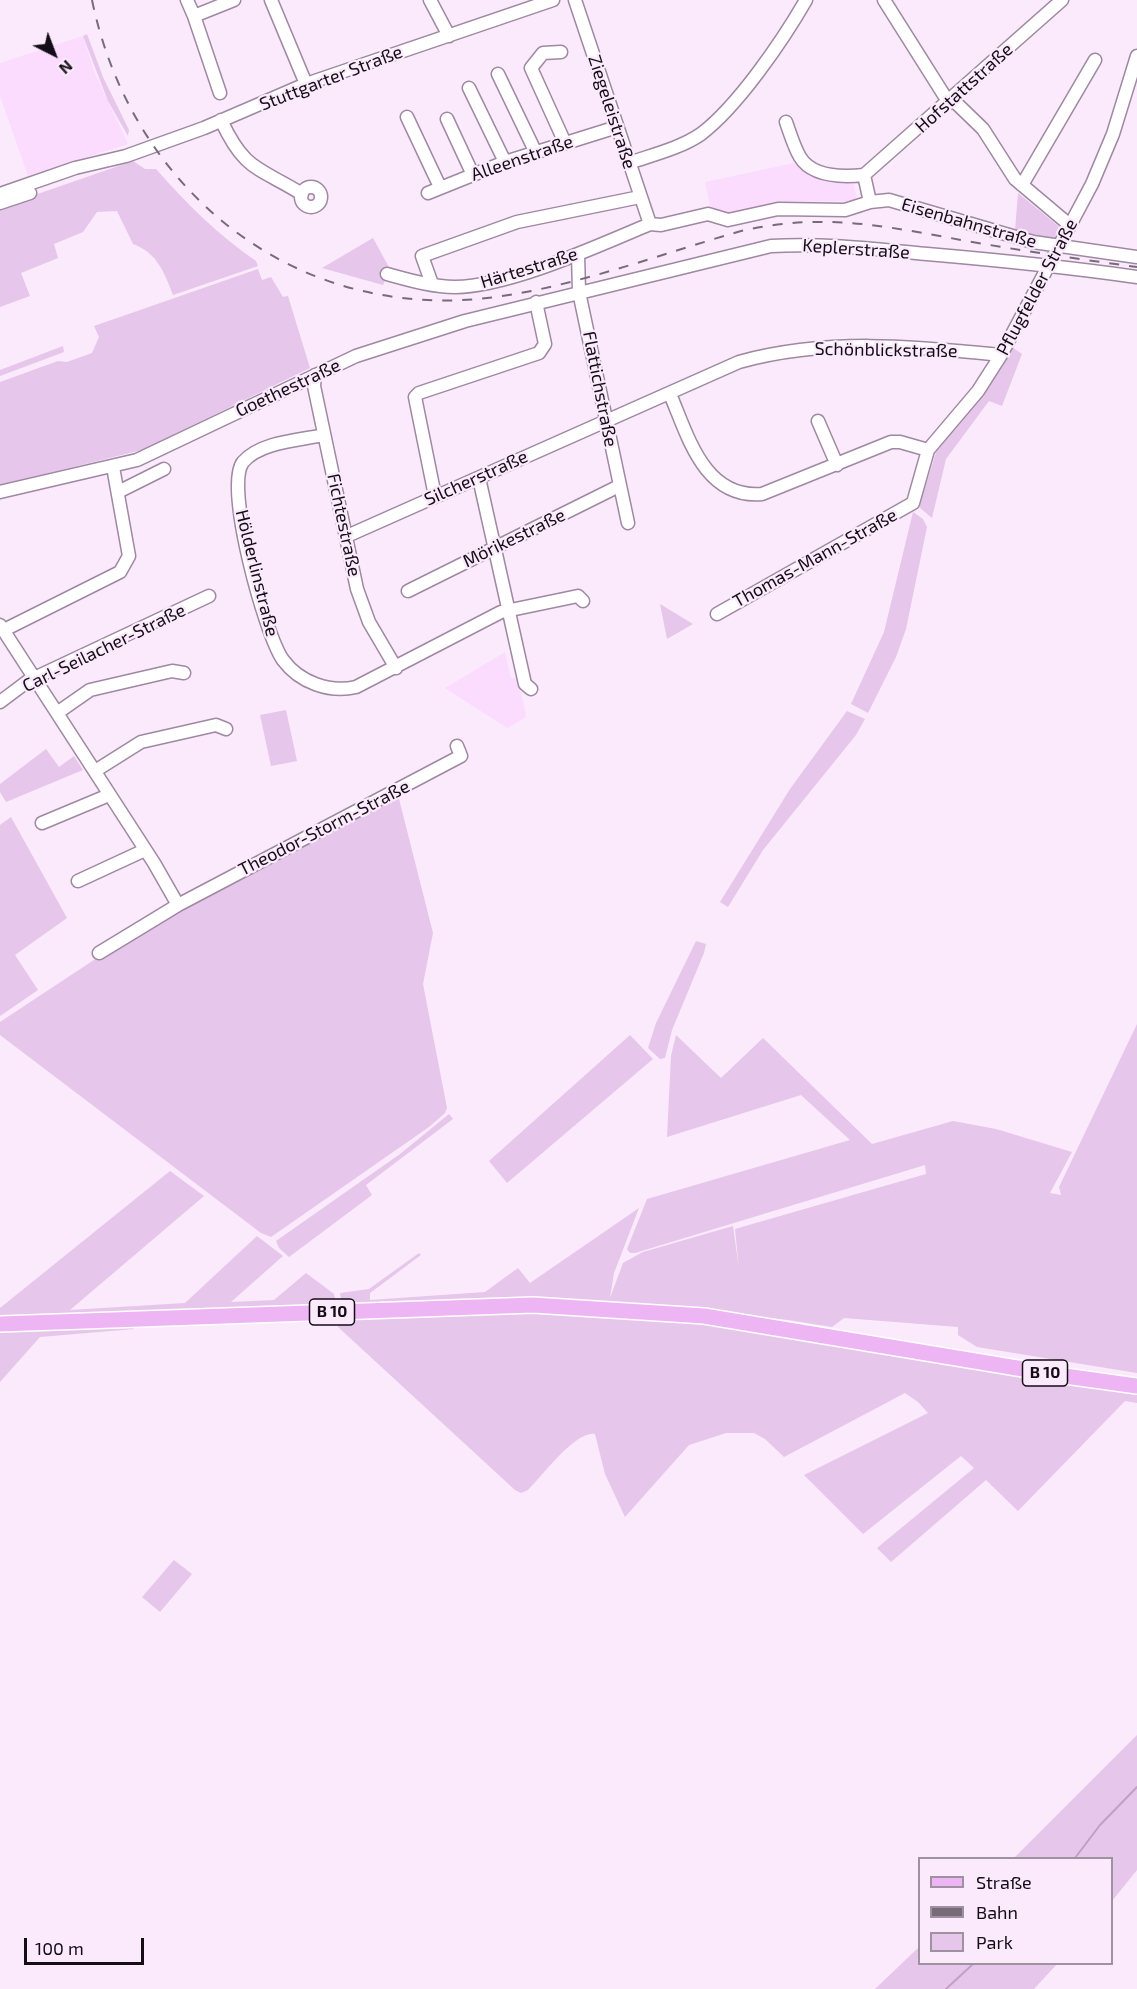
<!DOCTYPE html>
<html>
<head>
<meta charset="utf-8">
<style>
  body { margin:0 }
  #map { position:relative; width:1137px; height:1989px; overflow:hidden; background:#faeafc; font-family:"Exo 2",sans-serif }
  canvas { display:block }
  .legend { position:absolute; left:918px; top:1857px; width:195px; height:108px; box-sizing:border-box; background:#faeafc; border:2px solid #9e92a0; margin:0; padding:8px 10px; list-style:none; font-size:18px; color:#150d16 }
  .legend li { display:flex; align-items:center; gap:12px; height:30px }
  .legend b { width:30px; border:2px solid #9e92a0 }
  .north { position:absolute; left:24px; top:24px; width:60px; height:60px; -webkit-text-stroke:4px #faeafc; paint-order:stroke; rotate:138deg; font-size:16px; font-weight:700; line-height:24px; text-align:center; color:#150d16 }
  .north::after { content:''; display:block; margin:auto; width:21px; height:27px; background:#150d16; clip-path:polygon(50% 0,100% 100%,50% 72%,0 100%) }
  .scale { position:absolute; left:24px; top:1938px; width:120px; height:27px; box-sizing:border-box; border:3px solid #150d16; border-top:0; padding-left:8px; font-size:18px; line-height:21px; white-space:nowrap; color:#150d16; -webkit-text-stroke:4px #faeafc; paint-order:stroke }
</style>
</head>
<body>
<div id="map">
<canvas width="1137" height="1989"></canvas>
<ul class="legend">
<li><b style="height:8px;background:#eeb5f5"></b>Straße</li>
<li><b style="height:8px;background:#776b78"></b>Bahn</li>
<li><b style="height:16px;background:#e6c6ea"></b>Park</li>
</ul>
<div class="north">N</div>
<div class="scale">100 m</div>
</div>
<script>
const context = document.querySelector('canvas').getContext('2d');
context.lineJoin = 'round';
function paint(path, color) { context.fillStyle = color; context.fill(path, 'evenodd'); }
function trace(path, color, width, dash) { context.strokeStyle = color; context.lineWidth = width; context.lineCap = dash ? 'butt' : 'round'; context.setLineDash(dash || []); context.stroke(path); }
function label(font, color, halo, rows, align = 'center') {
  context.font = font + ' "Exo 2",sans-serif'; context.lineWidth = 4.5; context.setLineDash([]); context.textBaseline = 'middle'; context.strokeStyle = halo; context.fillStyle = color; for (const [text, x, y, turn = 0] of rows) {
    context.save(); context.translate(x, y); context.rotate((+turn || 0) * Math.PI / 180); context.textAlign = isNaN(turn) ? turn : align; if (halo) context.strokeText(text, 0, 0); context.fillText(text, 0, 0); context.restore();
  }
}
const built = new Path2D(`
  M83,36L94,71L128,144L28,176L0,96V63Z
  M799,162L816,174L843,183L853,181L857,201L794,202L729,214L710,206L705,182Z
  M505,652L511,678H517L526,714L525,718L507,728L445,688Z`);
const green = new Path2D(`
  M87,34L103,77L129,130L128,136L108,101L83,36Z
  M133,161L145,169H156C187,204 218,235 256,261L258,266L173,295C165,274 157,252 133,244L117,211L97,212L83,232L54,244L58,258L21,273L30,296L0,307V207Z
  M1018,193L1057,225L1059,227L1054,239L1015,231Z
  M373,238L390,269L383,285L322,268Z
  M258,269L262,280L271,277L283,297L288,296L310,368L142,450L0,485V382L58,361L67,362L92,353L99,337L94,326Z
  M63,346L64,352L0,376V370Z
  M1012,347L1022,354L1002,406L989,401L946,459L932,518L919,507L937,449L952,427L969,411Z
  M913,512L923,519L927,527L906,629L896,657L868,713L851,704L884,632Z
  M660,604L693,624L667,639Z
  M286,710L297,761L271,766L260,715Z
  M847,711L865,719L856,735L763,850L728,907L720,902L790,789Z
  M46,749L59,767L74,756L83,770L6,802L0,792V784Z
  M398,795L433,933L423,984L447,1108L445,1113L429,1127L271,1237L261,1233L0,1035V1022L100,956L177,910Z
  M11,817L67,918L15,955L38,990L0,1016V825Z
  M696,941L706,944L704,953L672,1030L665,1058L660,1059L648,1048L656,1023Z
  M1137,1024V1373L977,1347L958,1335V1327L844,1318L832,1327L788,1320L609,1301L342,1306L340,1293L369,1289L419,1253L421,1255L370,1293V1300L485,1292L518,1268L530,1283L639,1208L614,1273L610,1298L623,1263L643,1252L733,1226L739,1269L735,1229L926,1174L925,1165L635,1253H630L627,1249L647,1199L850,1140L801,1095L667,1137L671,1056L676,1035L721,1078L763,1038L872,1144L953,1121L996,1129L1072,1152L1050,1193L1061,1195L1059,1187Z
  M630,1035L653,1059L507,1183L489,1161Z
  M449,1114L453,1119L366,1185L372,1195L289,1257L279,1248L276,1241L400,1154Z
  M170,1171L204,1196L70,1310L185,1303L257,1236L283,1256L231,1302L274,1300L306,1273L334,1294L337,1306L0,1317V1308Z
  M543,1311L657,1316L661,1321L669,1322V1319L672,1318L1137,1391V1403L1125,1401L1018,1511L986,1480L891,1562L877,1548L974,1468L961,1456L863,1534L804,1475L928,1413L918,1402L905,1393L784,1457L765,1439L754,1433H726L689,1445L625,1517L605,1474L595,1434C576,1430 541,1477 528,1490L521,1493L515,1490L338,1327L339,1322L346,1316Z
  M132,1324L134,1329L40,1337L0,1382V1330Z
  M174,1560L192,1574L160,1612L142,1597Z
  M1137,1735V1870L1112,1901V1858H1014Z
  M919,1947L920,1964H1057L1034,1989H875Z`);
const stream = new Path2D(`
  M1075,1858L1100,1825L1137,1787
  M946,1989L973,1964`);
const minor = new Path2D(`
  M187,0L194,16L234,0
  M271,0L306,84
  M430,0L449,36
  M575,0L650,224
  M884,0L949,103
  M194,16L220,93
  M561,52L543,53L531,68L565,143
  M498,74L536,153
  M469,88L505,162
  M952,99L983,129L1015,179L1066,222L1068,229
  M407,117L440,187
  M447,119L473,175
  M221,120C245,172 259,167 302,194
  M786,122C790,133 794,147 800,157C812,177 844,177 864,175
  M629,163C652,155 681,148 701,134C738,106 783,40 806,0
  M1022,185L1095,60
  M301 197a10 10 0 1 1 20 0a10 10 0 1 1-20 0Z
  M428,193L505,162L617,127
  M0,194L75,168L126,156L204,128L306,84L553,0
  M870,202L864,175L1062,0
  M0,203L30,193
  M578,254L579,292L628,523
  M387,274C409,280 432,287 455,287C511,286 597,246 650,224L661,225L708,214L728,220L778,209L845,210L870,202L889,200L1033,242L1137,257
  M432,284L422,256L517,222L640,197
  M315,375L314,386L357,589L369,622L396,668
  M670,394C688,436 704,499 762,494L891,442H900L928,450
  M818,421L837,465
  M324,435C300,440 260,442 243,462C224,486 265,635 283,660C300,683 330,693 356,687L501,612L578,596L583,601
  M479,478L525,684L531,689
  M0,492L137,460L356,356L465,321L771,246C823,243 875,249 927,254C997,260 1067,267 1137,277
  M118,492L164,469
  M435,496L415,397L419,393L539,353L545,344L536,302
  M347,536L739,362C827,338 911,346 1001,355
  M408,591L619,486
  M717,614L913,503L928,450L978,391L1001,355L1092,184L1113,134L1137,56
  M0,625L154,863L178,905
  M4,630L120,572L129,556L113,467
  M0,702L28,681L209,596
  M57,713L90,690L172,671L184,673
  M95,771L141,742L216,725L226,729
  M42,823L109,795
  M78,881L145,850
  M99,953L178,905L461,756L457,746`);
const major = new Path2D(`
  M0,1324L533,1305L704,1316L1065,1376L1137,1386`);
const rail = new Path2D(`
  M92,0C130,184 285,316 478,299C564,291 657,255 741,231C827,211 893,228 978,243C1031,252 1084,260 1137,267`);
const shields = [
  [332,1312,45],
  [1045,1373,45]
];
const shieldNames = [
  ["B 10",332,1312],
  ["B 10",1045,1373]
];
const streetNames = [
  ["Stuttgarter Straße",331,78,-21],
  ["Hofstattstraße",964,88,-42],
  ["Ziegeleistraße",612,112,72],
  ["Alleenstraße",522,158,-19],
  ["Eisenbahnstraße",969,223,16],
  ["Keplerstraße",856,249,4],
  ["Härtestraße",529,268,-17],
  ["Pflugfelder Straße",1037,287,-62],
  ["Schönblickstraße",886,350,1],
  ["Goethestraße",288,388,-25],
  ["Flattichstraße",600,389,79],
  ["Silcherstraße",476,478,-24],
  ["Fichtestraße",344,525,78],
  ["Mörikestraße",514,538,-26],
  ["Thomas-Mann-Straße",815,558,-29],
  ["Hölderlinstraße",257,573,76],
  ["Carl-Seilacher-Straße",104,648,-26],
  ["Theodor-Storm-Straße",324,828,-27]
];
paint(built, '#fbdcff');
paint(green, '#e6c6ea');
trace(stream, '#c29fc6', 2);
trace(minor, '#9f88a2', 15);
trace(major, '#fff', 18);
trace(minor, '#fff', 12);
trace(major, '#eeb5f5', 15);
trace(rail, '#776b78', 2, [10, 10]);
for (const [x, y, w] of shields) { const box = new Path2D(); box.roundRect(x - w / 2, y - 13, w, 26, 4.5); context.fillStyle = '#faeafc'; context.fill(box); trace(box, '#150d16', 1.5); }
label('bold 16px', '#150d16', null, shieldNames);
label('18px', '#150d16', '#faeafc', streetNames);
</script>
</body>
</html>
